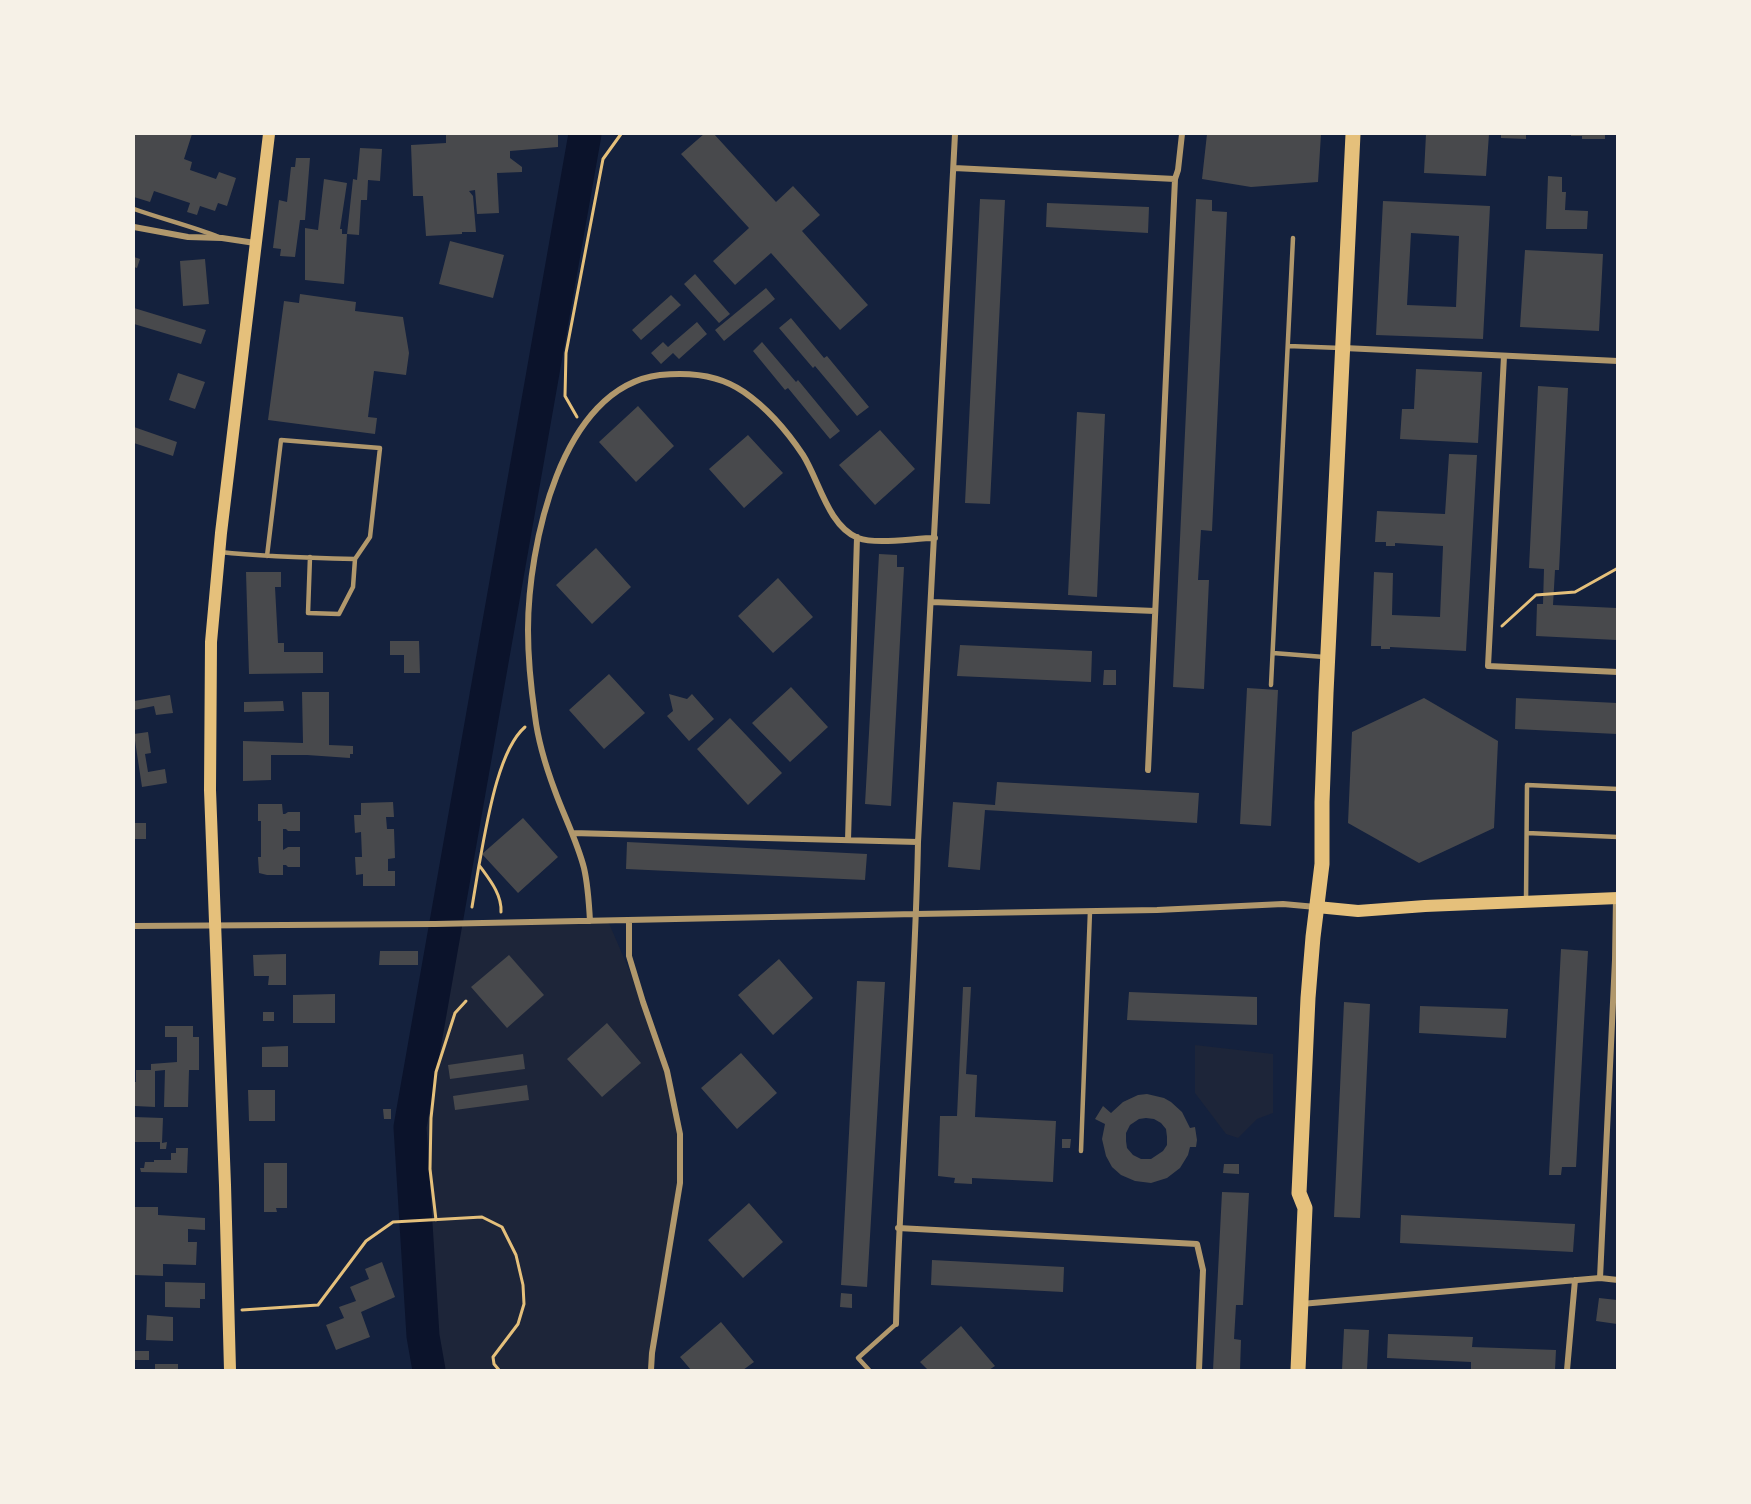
<!DOCTYPE html>
<html>
<head>
<meta charset="utf-8">
<style>
  body { margin:0 }
  #map { position:relative; width:1751px; height:1504px; overflow:hidden; background:#14213d; font-family:"PT Sans",sans-serif }
  canvas { display:block }
  .frame { position:absolute; inset:0; border:135px solid #f6f1e7; pointer-events:none }
</style>
</head>
<body>
<div id="map">
<canvas width="1751" height="1504"></canvas>
<div class="frame"></div>
</div>
<script>
const context = document.querySelector('canvas').getContext('2d');
context.lineJoin = 'round';
function paint(path, color) { context.fillStyle = color; context.fill(path, 'evenodd'); }
function trace(path, color, width, dash) { context.strokeStyle = color; context.lineWidth = width; context.lineCap = dash ? 'butt' : 'round'; context.setLineDash(dash || []); context.stroke(path); }
const green = new Path2D(`
  M608,921L643,1002L667,1071L680,1134V1183L651,1370H429L423,1336L410,1127L426,1035L462,924Z
  M1195,1045L1273,1054V1113L1257,1119L1238,1138L1226,1134L1195,1093Z`);
const river = new Path2D(`
  M429,1370L423,1336L410,1127L585,134`);
const building = new Path2D(`
  M134,134H192L184,159L192,162L190,170L216,179L219,172L236,178L227,206L218,203L215,211L200,206L197,215L187,212L190,203L154,191L150,202L134,197Z
  M475,134H558V147L510,151V158L522,167V172L497,173L499,213L477,214L475,190L469,191L473,196L476,232H462V234L426,236L423,196H413L411,145L446,143V135Z
  M704,134H714L776,202L793,186L820,215L802,231L868,305L840,330L771,253L735,285L713,261L749,228L681,154Z
  M1207,134H1321L1318,182L1251,187L1202,179Z
  M1426,134H1489L1486,176L1424,173Z
  M1501,134H1526V139L1501,138Z
  M1571,134H1605V139H1582V136H1571Z
  M360,148L382,149L380,181L368,180L367,200H361L359,235L347,234L353,179L357,180Z
  M296,158H310L305,220H300L295,257L280,256L281,249L273,248L279,200L287,202L291,167H295Z
  M1548,176L1562,177V192H1566L1565,210L1588,211L1587,229H1546Z
  M324,179L347,183L340,229H342V234H347L344,284L305,280V228L318,230Z
  M980,199L1005,200L990,504L965,503Z
  M1196,199L1212,200V211L1227,212L1212,531L1201,530L1198,580H1209L1204,689L1173,687Z
  M1383,201L1490,206L1483,339L1376,335ZM1411,233L1459,236L1456,307L1407,305Z
  M1047,203L1149,207L1148,233L1046,227Z
  M450,241L504,255L493,298L439,284Z
  M1525,250L1603,254L1599,331L1520,327Z
  M134,257L140,259L137,268L134,267Z
  M205,259L209,304L183,306L180,261Z
  M695,274L730,314L719,323L684,284Z
  M766,288L775,299L724,341L715,330Z
  M300,294L356,302L355,311L403,317L409,353L406,375L374,371L368,417L377,418L375,434L268,420L284,301L299,303Z
  M671,295L681,305L641,340L632,330Z
  M134,308L206,330L201,344L134,324Z
  M791,318L824,358L827,356L869,407L857,416L815,366L813,368L779,328Z
  M697,322L707,334L679,359L673,353L661,364L651,353L663,342L668,347Z
  M762,342L796,382L798,380L840,431L830,439L788,388L785,390L753,351Z
  M1416,369L1482,372L1478,443L1400,439L1402,409H1414Z
  M178,373L205,382L195,409L169,400Z
  M1538,386L1568,388L1559,570H1555L1553,605L1617,608V640L1536,636L1537,604H1543L1544,569L1529,568Z
  M638,406L674,446L636,482L599,442Z
  M1077,412L1105,414L1097,597L1068,595Z
  M134,427L177,442L173,456L134,443Z
  M880,430L915,469L875,505L839,465Z
  M748,435L783,473L744,508L709,469Z
  M1449,454L1477,455L1466,651L1390,647V649H1381V646H1371L1374,572L1393,573L1392,615L1440,617L1443,546L1395,543V546H1386V542H1375L1377,511L1445,514Z
  M596,548L631,587L592,624L556,585Z
  M879,554L897,555V567H904L891,806L865,804Z
  M246,572H281V587H275L278,643H284V652H323V673L249,674Z
  M778,578L813,617L773,653L738,616Z
  M390,641H419L420,673H404V655H390Z
  M960,645L1092,651L1091,682L957,676Z
  M1104,670H1116V685H1103Z
  M609,674L645,713L604,749L569,710Z
  M791,687L828,727L790,762L752,723Z
  M1247,688L1278,690L1271,826L1240,824Z
  M302,692H329V745L353,746V754H350V758L307,755H271V780L243,781V741L303,743Z
  M669,694L687,699L692,694L714,719L689,741L667,716L673,711Z
  M170,695L173,713L156,715L154,706L134,710V701Z
  M1424,698L1498,741L1494,828L1419,863L1348,823L1352,732Z
  M1516,698L1617,703V734L1515,729Z
  M283,701L284,711L244,712V702Z
  M730,718L782,773L748,805L697,749Z
  M148,732L151,753L145,754L148,772L165,769L167,783L142,787L134,734Z
  M997,782L1199,793L1197,823L985,810L980,870L948,867L953,802L995,805Z
  M393,802L394,817H386L387,829H394L395,858L388,859V871H395V886H363V874L356,875L355,857H362L361,832L355,833L354,815H361V803Z
  M258,804H282L283,814H285L288,812H300V831H288L286,829H283V850L288,847H300V867H288L286,865H283V875H267L259,873L258,857H261V821H258Z
  M523,818L558,857L518,893L482,854Z
  M134,823H146V839H134Z
  M627,842L867,854L865,880L626,869Z
  M1561,949L1588,951L1576,1167H1562L1561,1175H1549Z
  M380,951H418V965H379Z
  M286,954V985H268L269,976H254L253,955Z
  M509,955L544,995L507,1028L471,987Z
  M779,959L813,998L773,1035L738,995Z
  M857,981L885,982L867,1287L841,1285Z
  M963,987H971L966,1074L977,1075L975,1117L1056,1121L1053,1182L972,1178V1184L954,1183L955,1178L938,1176L940,1116H957Z
  M1129,992L1257,997V1025L1127,1020Z
  M335,994V1023H293V995Z
  M1344,1002L1370,1004L1360,1218L1334,1217Z
  M1420,1006L1508,1009L1506,1038L1419,1033Z
  M263,1012H274V1021H263Z
  M607,1023L641,1063L602,1097L567,1059Z
  M165,1026H193V1037H199V1070H189L188,1107H164L165,1070L155,1071V1107L135,1106L134,1082H136V1070H151V1064L177,1062V1037H165Z
  M288,1046V1067H262V1047Z
  M741,1053L777,1093L737,1129L701,1088Z
  M523,1054L525,1069L450,1079L448,1065Z
  M527,1085L529,1100L455,1110L453,1096Z
  M248,1090H275V1121H249Z
  M1147,1094L1164,1098L1171,1102L1182,1112L1190,1128L1195,1127L1197,1140L1196,1147H1190L1188,1155L1180,1168L1167,1178L1151,1183L1135,1181L1121,1175L1112,1167L1106,1156L1102,1139L1105,1124L1095,1119L1103,1106L1111,1113L1123,1102L1138,1095ZM1146,1118L1154,1119L1161,1123L1166,1129L1167,1137V1145L1163,1151L1151,1159H1141L1133,1155L1127,1148L1126,1141V1133L1130,1125L1139,1119Z
  M383,1109H391V1119H384Z
  M134,1117L163,1118L162,1143L167,1142L166,1149H160V1142H134Z
  M1062,1139H1071L1070,1148H1062Z
  M176,1148H188L187,1173L141,1172L140,1168H144L145,1162H154V1160H171V1153H176Z
  M264,1163H287V1208H276L277,1212H264Z
  M1224,1164H1239V1174L1223,1173Z
  M1222,1192L1249,1193L1243,1305H1236L1234,1339L1241,1340L1240,1370H1213Z
  M749,1203L783,1242L743,1278L708,1240Z
  M134,1207H158V1215L205,1218V1230L188,1229V1242H197L196,1265L163,1264V1276L134,1275Z
  M1401,1215L1575,1224L1573,1252L1400,1243Z
  M932,1260L1064,1267L1063,1292L931,1285Z
  M382,1262L395,1297L361,1312L370,1337L336,1350L326,1325L344,1318L339,1307L356,1301L350,1287L369,1279L365,1269Z
  M165,1282L205,1283V1299H200V1308L165,1307Z
  M841,1293L852,1294V1308L840,1307Z
  M1599,1298L1617,1300V1324L1596,1321Z
  M147,1315L173,1317V1341L146,1340Z
  M721,1322L754,1362L743,1370H691L680,1357Z
  M961,1326L995,1366L989,1370H928L920,1362Z
  M1344,1329L1369,1330L1367,1370H1342Z
  M1388,1334L1473,1337L1472,1347L1556,1350L1555,1370H1471V1362L1387,1358Z
  M134,1351H149V1360H134Z
  M155,1364H178V1370H155Z`);
const path = new Path2D(`
  M577,417L565,396L566,353L603,159L621,134
  M1502,626L1536,595L1575,592L1618,568
  M472,907L479,865
  M501,912C502,894 489,879 479,865C486,829 497,751 525,727
  M436,1220L430,1169L431,1118L436,1072L455,1013L466,1001
  M242,1310L318,1305L366,1241L393,1222L482,1217L502,1227L516,1255L523,1285L524,1304L518,1324L493,1357L494,1364L499,1370`);
const service = new Path2D(`
  M134,209C162,219 191,226 219,237
  M1288,346L1341,348
  M220,552C265,557 310,558 355,559L370,537L380,448L281,440L267,556
  M310,557L308,613L339,614L353,587L355,559
  M1273,653L1324,657
  M1271,685L1293,238
  M1527,833L1618,837
  M1526,902L1527,785L1618,789
  M1081,1151L1090,911
  M869,1370L858,1358L896,1324`);
const minor = new Path2D(`
  M954,168L1175,179
  M134,227L188,237L222,238L255,243
  M1344,348L1618,361
  M1504,356L1488,666L1618,672
  M932,602L1155,611
  M1148,770L1175,179L1178,170L1182,134
  M572,833L918,842
  M848,840L857,537
  M590,921C589,903 588,885 584,868C577,841 564,816 555,791C546,767 538,741 535,716C531,688 528,659 528,630C528,548 560,387 660,375C688,372 720,375 744,392C767,408 787,431 803,455C819,480 828,526 858,538C877,545 914,538 935,538
  M629,921V956L643,1002L667,1071L680,1134V1183L652,1353L651,1370
  M134,926L435,924L916,914L1157,910L1283,904L1316,907
  M898,1228L1197,1244L1203,1270L1199,1370
  M1600,1278L1615,960L1616,898
  M1301,1304L1600,1278L1618,1280
  M896,1324C900,1163 915,1003 918,842L955,134
  M1567,1370L1575,1280`);
const secondary = new Path2D(`
  M1317,907L1358,911L1425,906L1618,898
  M230,1370L225,1185L210,790L211,642L221,533L269,134`);
const primary = new Path2D(`
  M1298,1370L1305,1208L1299,1193L1308,998L1313,937L1322,864V802L1326,693L1353,134`);
paint(green, '#1d2539');
trace(river, '#0b132b', 33);
paint(building, '#48494c');
trace(path, '#e5c07b', 3);
trace(service, '#b1986c', 4.5);
trace(minor, '#b1986c', 6);
trace(secondary, '#e5c07b', 12);
trace(primary, '#e5c07b', 15);
</script>
</body>
</html>
